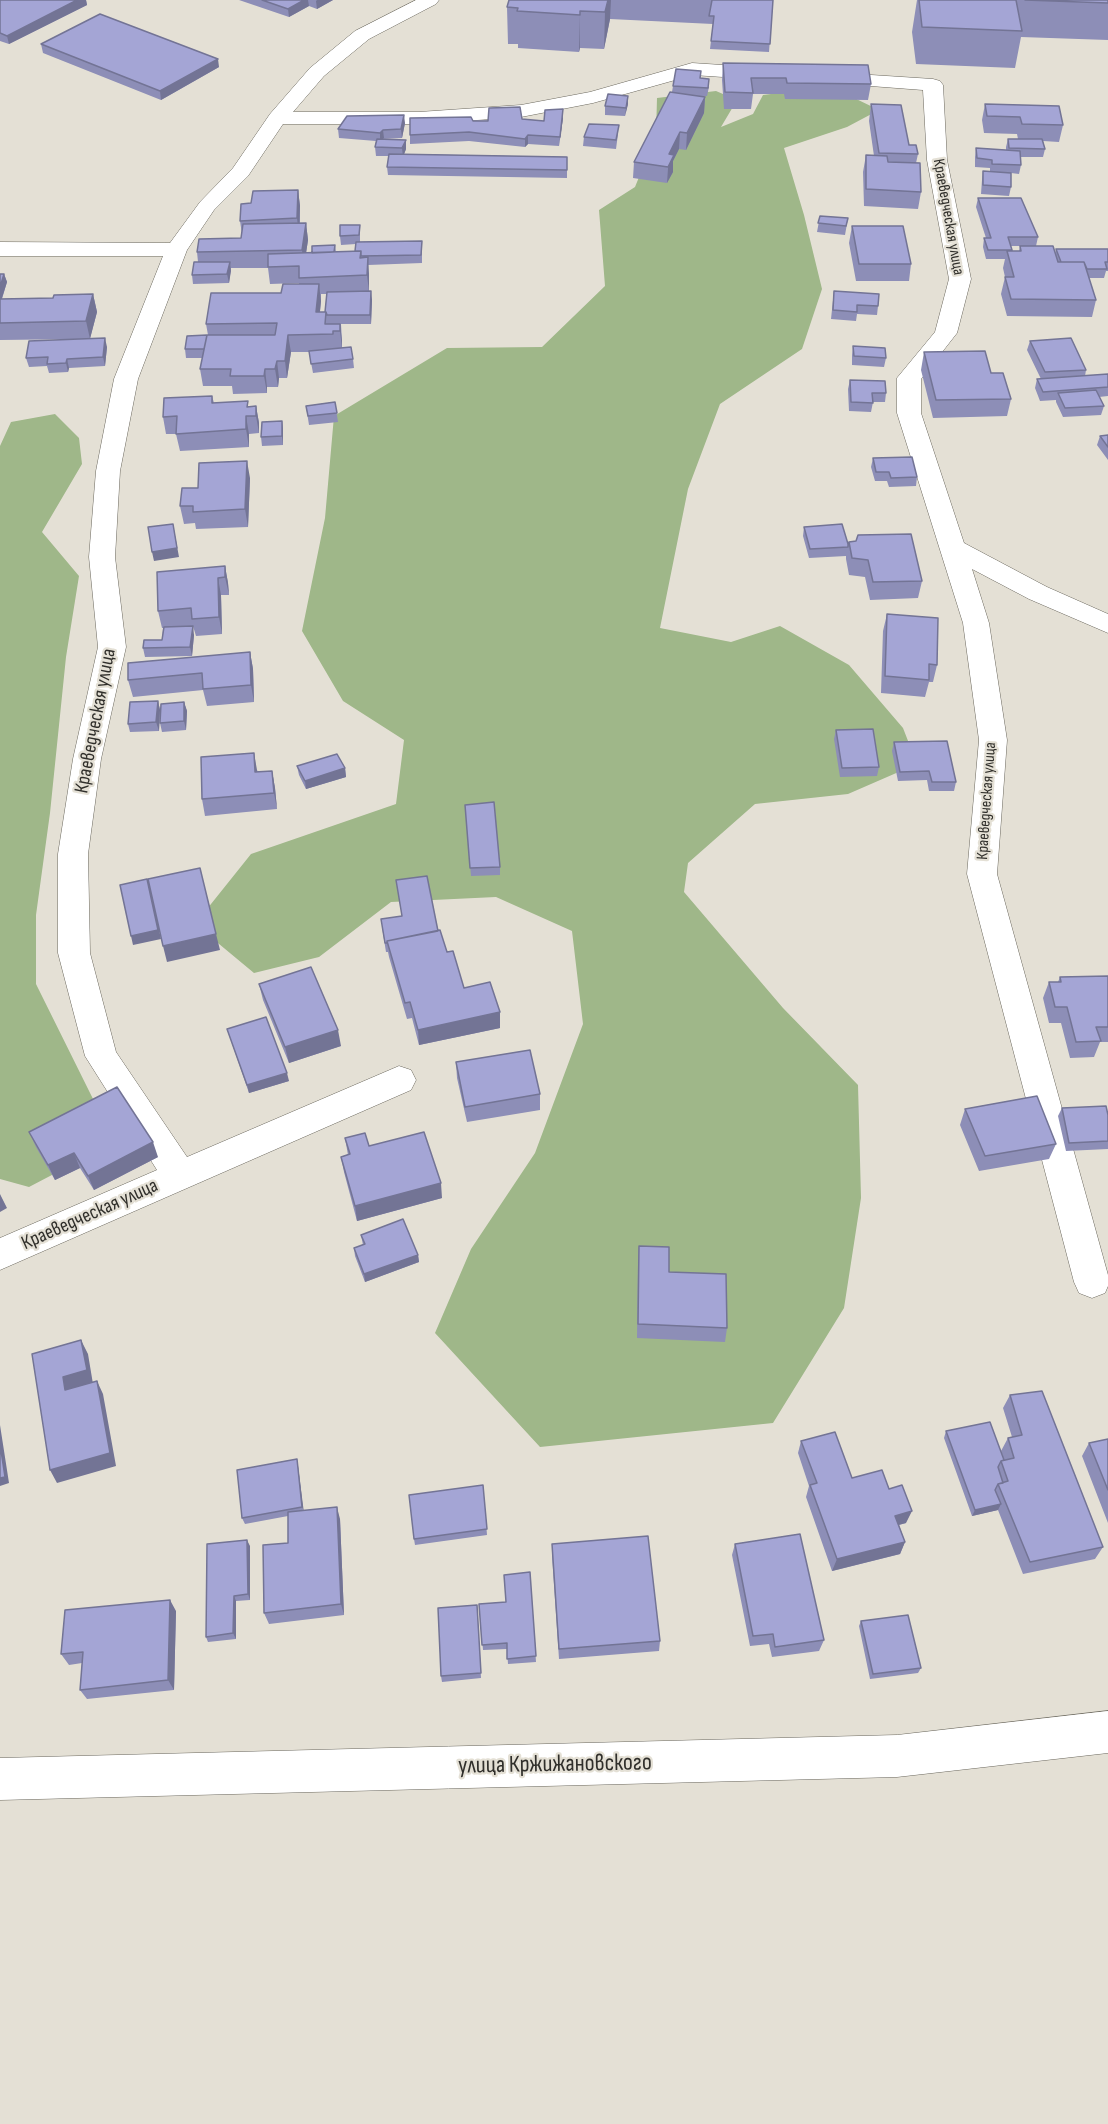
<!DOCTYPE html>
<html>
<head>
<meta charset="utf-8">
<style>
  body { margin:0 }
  canvas { display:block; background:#e4e0d5 }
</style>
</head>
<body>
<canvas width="1108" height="2124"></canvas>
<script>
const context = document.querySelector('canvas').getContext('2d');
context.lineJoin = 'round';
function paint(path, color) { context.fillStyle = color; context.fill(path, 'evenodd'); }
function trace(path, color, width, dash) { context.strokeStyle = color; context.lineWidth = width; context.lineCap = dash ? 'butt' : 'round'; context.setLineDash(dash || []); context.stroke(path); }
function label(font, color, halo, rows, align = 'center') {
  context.font = font + ' "Sofia Sans Condensed",sans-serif'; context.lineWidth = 4.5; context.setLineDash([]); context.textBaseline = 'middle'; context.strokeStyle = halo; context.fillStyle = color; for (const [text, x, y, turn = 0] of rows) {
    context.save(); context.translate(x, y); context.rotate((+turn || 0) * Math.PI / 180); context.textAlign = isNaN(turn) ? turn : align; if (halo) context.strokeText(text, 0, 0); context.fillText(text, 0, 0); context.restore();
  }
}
const forest = new Path2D(`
  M716,91L737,100L721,127L753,114L763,95L795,91L850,96L879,110L847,127L784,148L804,215L822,289L802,349L720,404L688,489L660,628L731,642L780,626L849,665L903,728L917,764L848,794L755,804L688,863L684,892L783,1008L858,1085L861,1198L844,1308L773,1423L540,1447L435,1333L471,1249L535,1153L583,1024L572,931L496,897L391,902L319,957L254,973L195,924L251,854L396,804L404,740L343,701L302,631L325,518L334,416L447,348L542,347L605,286L599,210L635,187L656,135L657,98Z
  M55,414L79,438L82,464L42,532L79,576L66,657L50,813L36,915V984L96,1105L71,1165L29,1187L0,1179V446L11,422Z`);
const minor = new Path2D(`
  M416,0H439L436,4L369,39L324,76L293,112H419L521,105L590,92L692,63L768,68L775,70L778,74L775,78L768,80L693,75L593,103L521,117L419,124H283L248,176L214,210L187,250L138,379L120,471L115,557L126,647L101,759L88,854L90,953L116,1052L187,1157L399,1066L411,1070L416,1080L411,1090L0,1270V1238L157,1170L85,1056L58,953V854L73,759L98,647L89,557L96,471L114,379L163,256H0V242L170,243L200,202L233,168L270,114L310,68L355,31Z
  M825,72L933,79L940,81L943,85L947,160L971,279L957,333L921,379V413L964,543L1047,587L1108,614V633L1029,599L972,569L989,623L1007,740L997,874L1108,1275V1286L1105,1293L1092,1298L1079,1293L1074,1282L967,874L979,740L963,623L897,413V378L935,332L949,279L927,160L923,90L818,82L815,78L818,74Z
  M1108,1711V1753L897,1777L0,1800V1758L897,1735Z`);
const wall = new Path2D(`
  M0,0H86L87,5L9,44L0,41Z
  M239,0H333L317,9L309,6L289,17Z
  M509,0H773L769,52L710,49L713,24L610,19L604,49L580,48L579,52L518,48V44H508L507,7Z
  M917,0H1108V40L1021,37L1015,68L916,64L912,32Z
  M41,44L219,67L161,100L43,53Z
  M723,63L871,84L868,100L785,99L784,94H753L751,109H724L722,80Z
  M701,71V78L709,87L707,96H699L705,97L704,113L686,150L679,149L673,161V172L667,183L633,178L634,162L672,92L673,86Z
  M628,104L625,116L605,115V106Z
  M871,104L909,145L918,154L916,163L921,192L918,209L864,206L863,172L866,155L874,156L869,121Z
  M985,104L1063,125L1059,142L1043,141L1045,149L1043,157H1020L1021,165L1019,174L1011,173V187L1009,196L981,194L982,180L983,171L990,172V168L975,167V157L976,148L1006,150V147L1008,139H1018L1017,134L984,133L982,120Z
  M563,118L559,146L528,144L525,147L469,141L410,144V135L473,121L522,119L544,121Z
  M405,123L402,138L383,139L406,149L404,154L567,157V178L388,175L387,167L389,156H376L375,147L376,141L339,138L338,129Z
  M618,134L616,149L583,146L584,137Z
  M298,190L300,206V223H306L308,240L306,253H312L335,245L336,252L355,251L356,244L341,245L340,236L360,225V242L422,241V263L368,265L369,291L372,300L371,324H341L342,341V348L353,359L354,368L313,373L309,352H291L287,378H279L278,387H267V393L233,394L232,386H203L200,369L203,358H186L185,349L208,335L206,324L281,293L299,284V283L270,284L268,268H231L229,283L193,284L192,275L198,262L197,252L241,238L242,234L240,221L251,203ZM321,294H327L325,312H320L321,301Z
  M978,198L1038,237L1036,246L1055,254L1056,249H1108V271H1106L1104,278H1089L1096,300L1092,317L1007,316L1001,294L1005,277L1003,268L1005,259H986L983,247L984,238H986L976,207ZM1011,246H1020L1019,251H1012Z
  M820,216L848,218L845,235L817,232Z
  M852,226L911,264L909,281H856L849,243Z
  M0,274H4L7,282L2,299L53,298L93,294L97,312L90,338L107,347L105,366L69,368L68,372L49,373L47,366L29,367L26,358L83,339L0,340Z
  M834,291L878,306L877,315L857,314L856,321L831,319Z
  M1030,341L1086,370L1085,376L1108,374V396L1099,397L1104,406L1101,415L1063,417L1056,402V400L1040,401L1035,388L1037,379H1041L1027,350Z
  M853,346L886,358L884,367L852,365V355Z
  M924,352L991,373L1011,399L1007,416L933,418L921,370Z
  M850,380L886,393L885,402H873L871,412L849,411L848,389Z
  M212,396L214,403L248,406H256L259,423V433L249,434V447L180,451L176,434H166L163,417Z
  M335,402L338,422L309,425L306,406Z
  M282,421L283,430V445L262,446L261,437Z
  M1108,435V460L1097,445L1100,436Z
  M873,458L917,477L916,486L889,487L887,481H875L871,467Z
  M250,478L248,527L196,529L195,523L184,524L180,506L198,488Z
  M804,527L848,544L849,542L922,581L918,598L870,600L865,577L849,575L846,559V556L809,558L803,536Z
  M225,566L228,583L229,595H221L222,634L196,636L193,626H185L194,635L192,656L145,657L143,648L162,640L163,628H162L158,611Z
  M887,614L937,665L933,682H929L925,697L881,693L883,631Z
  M250,652L253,669L254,702L207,706L203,690L133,697L128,680Z
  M158,701L160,710L159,731L130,732L128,724Z
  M184,702L187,711L186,730L162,732L160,723Z
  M836,730L879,767L877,776L840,777L834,739Z
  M894,742L956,782L954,791H929L927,780L898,781L892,751Z
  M297,766L345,768L346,777L306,789L299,775Z
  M257,770L258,772L272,771L275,788L277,809L205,816L202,799Z
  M465,805L500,867V875L471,876Z
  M396,880L438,931L447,952L464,988L500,1028L419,1045L412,1018L407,1019L389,957L388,952H386L382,927L402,916Z
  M1108,976V1042H1100L1094,1057L1070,1058L1061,1023H1049L1043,998L1049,982H1058L1060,977Z
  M259,984L341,1046L289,1063L263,1000Z
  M227,1029L289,1081L249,1093Z
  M456,1062L540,1094V1110L467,1122L457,1078Z
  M1062,1108L1108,1115V1149L1066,1151L1058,1116Z
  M965,1109L1056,1144L1049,1159L979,1171L960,1125Z
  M29,1132L158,1157L94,1190L80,1168L55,1180L36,1147Z
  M345,1138L442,1198L357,1221L344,1172L341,1157L348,1155Z
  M361,1235L418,1255L419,1262L365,1282L355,1256L354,1248L363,1245Z
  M639,1246L669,1272L727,1328L725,1342L637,1338L638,1261Z
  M1010,1395L1103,1547L1095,1559L1023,1574L998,1510L972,1516L944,1438L946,1431L1004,1460L1001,1451L1008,1438L1012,1437L1003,1408Z
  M1108,1439V1523L1082,1456L1089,1443Z
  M801,1441L852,1478L889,1489L906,1523L899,1525L905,1542L900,1554L832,1571L806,1497L809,1486L798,1453Z
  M297,1459L298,1466L303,1511L340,1519L344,1615L269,1624L264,1613L288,1543V1516L245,1524L242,1518Z
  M483,1485L487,1535L415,1545L414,1539Z
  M552,1544L660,1641L659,1651L559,1659L552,1555Z
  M735,1544L824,1640L819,1651L772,1657L769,1644L750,1646L732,1555Z
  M250,1546V1600L236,1601V1639L208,1642L206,1637Z
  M530,1572L536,1662L508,1664L507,1649L483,1650L479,1604L506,1602Z
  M477,1605L481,1678L442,1682L441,1676Z
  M176,1611L174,1690L87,1699L80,1690L82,1663L69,1665L61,1654Z
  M861,1621L921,1668L918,1673L870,1679L859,1626Z`);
const shadedWall = new Path2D(`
  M77,0H86L87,5L9,44L7,36Z
  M304,0H308L309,6L289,17L288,9Z
  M317,0H333L317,9L316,1Z
  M608,0H611L610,19L604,49L605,12Z
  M580,11V48L579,52L580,15Z
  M218,59L219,67L161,100L160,91Z
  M628,96V104L625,116L626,108Z
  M705,97L704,113L686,150L687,133Z
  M563,109V118L559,146L560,137Z
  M404,115L405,123L402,138L401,129Z
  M383,130L384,138L380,141V133Z
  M680,132L679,149L673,161V172L667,183L669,154Z
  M528,135V144L525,147V139Z
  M406,140V149L403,157L402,148Z
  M298,190L300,206L299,235L297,218Z
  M306,223L308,240L304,267L302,250Z
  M368,257L369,274V292L367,275Z
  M230,262L231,271L229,283L227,274Z
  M4,274L7,282L0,304V287Z
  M319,284L321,301L318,329L316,312Z
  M371,291L372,300L371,324L370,315Z
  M93,294L97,312L90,339L86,321Z
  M340,324L342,341V348L340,331Z
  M288,335L291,352L287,378L285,361Z
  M105,338L107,347L105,366L103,357Z
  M67,359L69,368L68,372L66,363Z
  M277,361L279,378L278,387L275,369Z
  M265,369L267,387V393L264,376Z
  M256,406L259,423V433L256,416Z
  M246,416L249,434V447L246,429Z
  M282,421L283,430V445L282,436Z
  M247,461L250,478L248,527L245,509Z
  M173,524L179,557L154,561L152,552Z
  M225,566L228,583L229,595L225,577Z
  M218,578L221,595L222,634L219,617Z
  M193,626L194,635L192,656L190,647Z
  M250,652L253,669L254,702L251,685Z
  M158,701L160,710L159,731L156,722Z
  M184,702L187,711L186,730L184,721Z
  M254,753L257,770L258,789L255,772Z
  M345,768L346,777L306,789L305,781Z
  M272,771L275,788L277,809L274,793Z
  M150,888L161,939L133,945L131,936Z
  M216,934L220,950L167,962L163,946Z
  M500,1012V1028L419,1045L418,1030Z
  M338,1030L341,1046L289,1063L285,1047Z
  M287,1073L289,1081L249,1093L247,1085Z
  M153,1142L158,1157L94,1190L88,1176Z
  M74,1153L80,1168L55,1180L48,1165Z
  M441,1183L442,1198L357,1221L355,1206Z
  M0,1194L7,1208L0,1212Z
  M418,1255L419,1262L365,1282L364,1274Z
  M81,1340L88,1354L93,1384L65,1390L63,1377Z
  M97,1381L103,1394L116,1466L57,1483L50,1470Z
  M0,1425L9,1483L0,1486Z
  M297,1459L298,1466L304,1513L302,1507Z
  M1001,1504L998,1510L972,1516L975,1510Z
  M337,1507L340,1519L344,1615L341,1604Z
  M912,1511L906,1523L890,1527L895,1516Z
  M247,1540L250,1546V1600L248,1594Z
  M905,1542L900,1554L832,1571L837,1559Z
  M234,1596L236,1601V1639L233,1633Z
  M170,1600L176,1611L174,1690L168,1680Z`);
const building = new Path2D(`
  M0,0H77L7,36L0,33Z
  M262,0H304L288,9Z
  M509,0H608L605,12L580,11V15L517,11L518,8L507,7Z
  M712,0H773L770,44L711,41L714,16H709Z
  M919,0H1016L1022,31L922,27Z
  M1025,0H1108V3Z
  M100,14L218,59L160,91L41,44Z
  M723,63L868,65L871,84L787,83L786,78H751L753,93L725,92Z
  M676,69L701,71L700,78L709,79L708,88L673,86Z
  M670,92L705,97L687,133L680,132L669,154L674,155L668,167L634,162Z
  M608,94L628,96L626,108L605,106Z
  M871,104L901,105L909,145H916L918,154L879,153Z
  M985,104L1059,106L1063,125L1022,124L1020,117L987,116Z
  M520,107L522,119L544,121L545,110L563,109L560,137L528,135L525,139L469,132L410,135V118L471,117L473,121H488L489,108Z
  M404,115L401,129L383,130L380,133L338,129L347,116Z
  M589,124L619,125L616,140L584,137Z
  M377,139L406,140L402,148L375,147Z
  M1008,139H1042L1045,149L1009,148Z
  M976,148L1020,151L1021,165L992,164V160L977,158Z
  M389,154L567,157V170L387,167Z
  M866,155L887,156L888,162L920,163L921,192L866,189Z
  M983,171L1011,173V187L983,185Z
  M298,190L297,218L240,221L241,204L251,203L253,191Z
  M978,198H1021L1038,237H1008L1012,250H988L984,238H991Z
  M820,216L848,218L846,226L818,223Z
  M306,223L302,250L197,252L199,239L241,238L243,224Z
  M340,225H360L359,235L340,236Z
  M852,226H903L911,264H859Z
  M422,241L421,255L361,256V251H355L356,242Z
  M335,245L334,252L312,253V246Z
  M1020,246H1053L1058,262H1084L1096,300L1011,299L1005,277H1014L1007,251H1021Z
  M1056,249H1108V262H1105L1107,269H1087L1084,262H1061Z
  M361,251L360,258L368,257L367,275L299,278V266L268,267V254Z
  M194,262H230L227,274L192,275Z
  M0,274H4L0,287Z
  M283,284H319L316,312H326L325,324H340V331H333V334L288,335L285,361H277L275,369H265L264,376H230L231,369H200L207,335H275L277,323L206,324L211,293H281Z
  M371,291L370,315H327L326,312H325L327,292Z
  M834,291L879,294L878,306L857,305V312L833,310Z
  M93,294L86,321L0,323V299L53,298L54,295Z
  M207,335L204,349H185L187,336Z
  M105,338L103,357L67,359L66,363L47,364L48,357L26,358L29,341Z
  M1071,338L1086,370L1045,372L1030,341Z
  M853,346L885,348L886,358L854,356Z
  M351,347L353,359L311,364L309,351Z
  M985,351L991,373H1003L1011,399L936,400L924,352Z
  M1108,374V387L1043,392L1037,379Z
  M850,380L885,381L886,393H872L873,403L851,402Z
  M1096,390L1104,406L1065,408L1058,393Z
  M212,396V403L248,401L247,407L256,406V416H246V429L176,434L177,416L163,417L164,398Z
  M335,402L337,413L308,416L306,406Z
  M282,421V436L261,437L262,422Z
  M1108,435V447L1100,436Z
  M912,457L917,477L891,478L889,472H876L873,458Z
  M247,461L245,509L193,512V506H180L182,488H198L199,463Z
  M173,524L177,548L152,552L148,527Z
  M842,524L848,544V547L810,549L804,527Z
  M911,534L922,581L873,582L868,560L852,558L849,542L856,541L858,535Z
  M225,566V577L218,578L219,617L192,619L191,608L158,611L157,572Z
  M887,614L938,618L937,665L929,664V680L885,676Z
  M193,626L190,647L143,648L144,640H162L164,627Z
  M250,652L251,685L203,689L202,673L128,680V663Z
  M158,701L156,722L128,724L130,702Z
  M184,702V721L160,723L161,704Z
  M873,729L879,767L842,768L836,730Z
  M947,741L956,782H932L929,771L900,772L894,742Z
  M254,753L255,772L272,771L274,793L202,799L201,757Z
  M337,754L345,768L305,781L297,766Z
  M494,802L500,867L470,868L465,805Z
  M200,868L216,934L163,946L148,879Z
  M427,876L438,931L387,941V943H385L381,919L402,916L396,880Z
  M147,879L158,930L131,936L120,885Z
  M440,930L447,952L453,951L464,988L490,982L500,1012L418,1030L410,1002L405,1003L387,941Z
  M311,967L338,1030L285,1047L259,984Z
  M1108,976V1027H1096L1101,1041L1076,1042L1067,1007H1055L1049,982H1061L1060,977Z
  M266,1017L287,1073L247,1085L227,1029Z
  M530,1050L540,1094L465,1107L456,1062Z
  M117,1087L153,1142L88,1176L74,1153L48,1165L29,1132Z
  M1037,1096L1056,1144L985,1156L965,1109Z
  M1106,1106L1108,1115V1141L1069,1143L1062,1108Z
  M424,1132L441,1183L355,1206L341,1157L350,1154L345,1138L365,1133L369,1146Z
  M403,1219L418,1255L364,1274L354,1248L365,1244L361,1235Z
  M639,1246L669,1247V1272L726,1274L727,1328L638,1324Z
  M81,1340L87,1370L63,1377L65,1390L97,1381L110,1453L50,1470L32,1354Z
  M1042,1391L1103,1547L1030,1562L998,1484L1008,1481L1001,1461L1014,1458L1008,1438L1022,1435L1010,1395Z
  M990,1422L1004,1460L1001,1461L998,1467L1003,1483L998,1484L995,1490L1001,1504L975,1510L946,1431Z
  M835,1432L852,1478L882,1470L889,1489L902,1485L912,1511L895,1516L905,1542L837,1559L810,1485L817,1483L801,1441Z
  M1108,1439V1490L1089,1443Z
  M0,1444L5,1477L0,1478Z
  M297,1459L302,1507L242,1518L237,1470Z
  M483,1485L487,1529L414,1539L409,1495Z
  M337,1507L341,1604L264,1613L263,1545L288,1543V1512Z
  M800,1534L824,1640L775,1647L773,1634L753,1636L735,1544Z
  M648,1536L660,1641L559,1649L552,1544Z
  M247,1540L248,1594L234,1596L233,1633L206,1637L207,1544Z
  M530,1572L536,1656L507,1659V1643L482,1645L479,1604L506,1602L504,1575Z
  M170,1600L168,1680L80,1690L83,1652L61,1654L65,1610Z
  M477,1605L481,1673L441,1676L438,1608Z
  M908,1615L921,1668L873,1674L861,1621Z`);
const farStreetnames = [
  ["Краеведческая улица",948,217,80],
  ["Краеведческая улица",987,801,-86]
];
const streetNames = [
  ["Краеведческая улица",96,721,-79],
  ["Краеведческая улица",90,1215,-24]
];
const nearStreetnames = [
  ["улица Кржижановского",555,1765,-1]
];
paint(forest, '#9fb789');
trace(minor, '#6b685e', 1);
paint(minor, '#fff');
paint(wall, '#8d8eb7');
paint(shadedWall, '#737495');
paint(building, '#a4a5d5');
trace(building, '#737495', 1.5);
label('16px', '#302f2b', '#e4e0d5', farStreetnames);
label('20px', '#302f2b', '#e4e0d5', streetNames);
label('24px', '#302f2b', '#e4e0d5', nearStreetnames);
</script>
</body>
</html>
